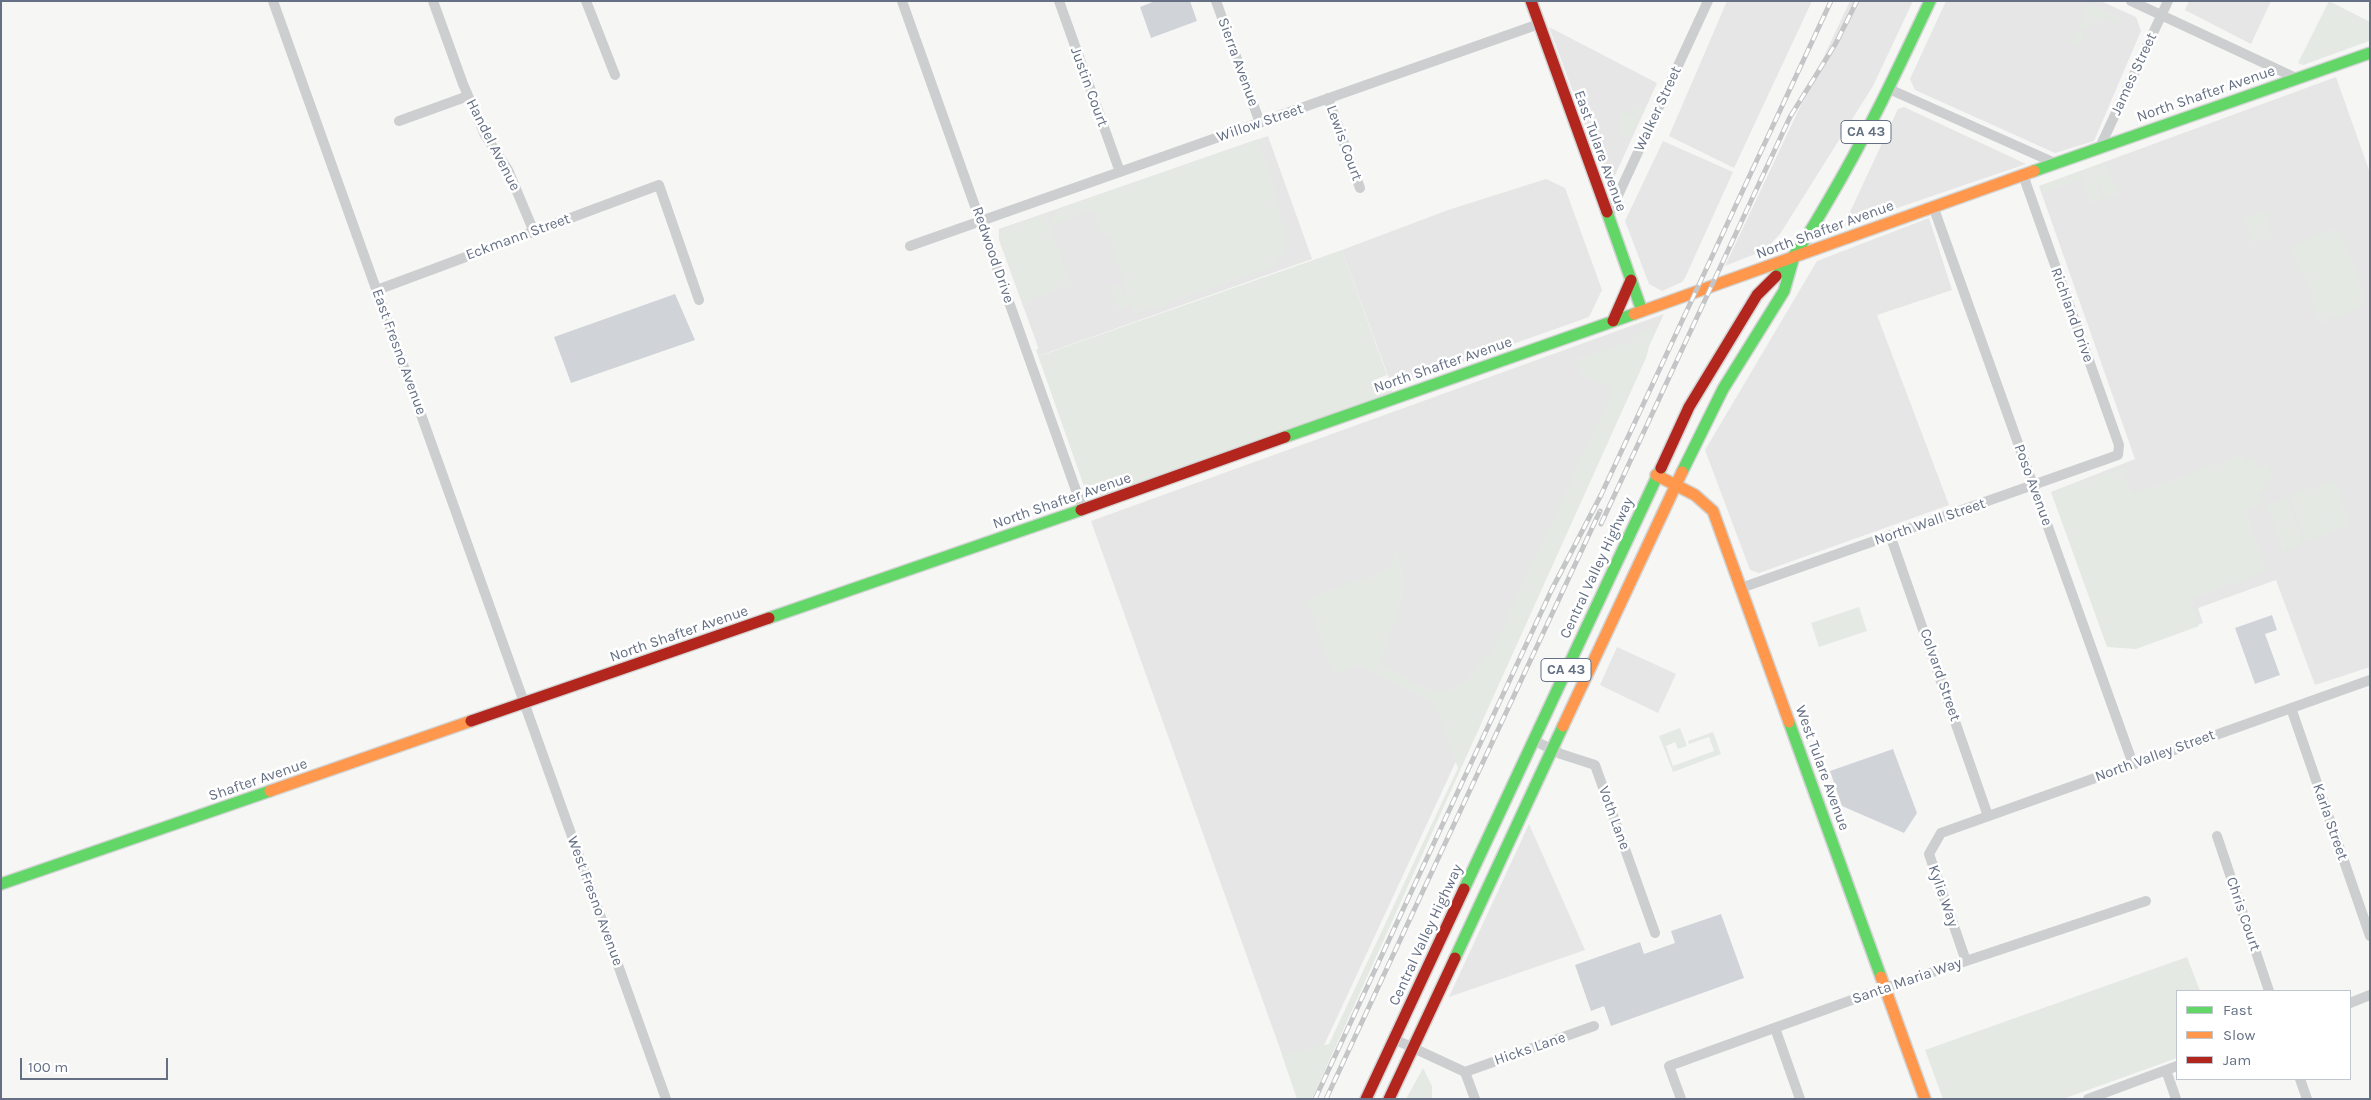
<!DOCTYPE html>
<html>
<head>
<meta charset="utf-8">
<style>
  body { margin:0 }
  #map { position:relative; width:2371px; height:1100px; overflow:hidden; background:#f6f6f5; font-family:Karla,sans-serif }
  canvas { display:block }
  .frame { position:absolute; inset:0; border:2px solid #657085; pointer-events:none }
  .legend { position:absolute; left:2176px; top:990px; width:175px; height:90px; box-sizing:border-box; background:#fff; border:1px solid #c1c6ce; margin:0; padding:6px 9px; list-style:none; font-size:15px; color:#657085 }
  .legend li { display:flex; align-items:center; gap:10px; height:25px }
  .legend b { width:25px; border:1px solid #c1c6ce }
  .scale { position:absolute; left:20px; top:1058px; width:148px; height:22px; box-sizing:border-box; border:2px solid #657085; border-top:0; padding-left:6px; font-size:15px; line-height:18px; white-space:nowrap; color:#657085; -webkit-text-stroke:4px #fff; paint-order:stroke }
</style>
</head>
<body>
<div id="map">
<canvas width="2371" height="1100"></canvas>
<div class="frame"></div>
<ul class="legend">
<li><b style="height:6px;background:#63d668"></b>Fast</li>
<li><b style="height:6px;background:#ff974d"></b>Slow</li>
<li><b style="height:6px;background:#b3261e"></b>Jam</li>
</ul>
<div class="scale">100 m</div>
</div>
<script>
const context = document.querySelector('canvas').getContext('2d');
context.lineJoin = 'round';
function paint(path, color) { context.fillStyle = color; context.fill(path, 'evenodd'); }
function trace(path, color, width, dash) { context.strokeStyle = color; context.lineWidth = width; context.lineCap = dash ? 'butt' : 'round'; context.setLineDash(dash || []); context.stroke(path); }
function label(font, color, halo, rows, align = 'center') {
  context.font = font + ' Karla,sans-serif'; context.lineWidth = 5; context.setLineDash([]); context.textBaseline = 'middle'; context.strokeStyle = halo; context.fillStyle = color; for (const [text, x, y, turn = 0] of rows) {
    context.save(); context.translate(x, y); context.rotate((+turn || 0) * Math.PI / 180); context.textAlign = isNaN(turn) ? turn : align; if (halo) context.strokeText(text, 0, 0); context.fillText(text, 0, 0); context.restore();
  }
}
const built = new Path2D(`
  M1727,1H1812L1734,168L1669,136Z
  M1850,1H1913L1873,86L1780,234L1765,250L1725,266Z
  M1946,1H2101L2136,17L2141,31L2094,141L2055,153L1915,90L1910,79Z
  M2189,1H2271L2251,44L2185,10Z
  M1549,27L1657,83L1612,182L1605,178Z
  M2336,77L2370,173V667L2315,685L2276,580L2198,608L2203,623L2138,644L2108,647L2051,492L2135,459L2039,186Z
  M1904,107L2026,164L1859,221H1851L1850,212L1898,109Z
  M1268,136L1312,259L1041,355L999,240V229Z
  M1663,141L1733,172L1685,278L1682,282L1662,291L1649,284L1625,221Z
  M1546,179L1565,188L1602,290L1589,317L1392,387L1342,250L1448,210Z
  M1929,218L1952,290L1877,315L1949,505L1759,573L1750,570L1705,450L1817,261Z
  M1664,314L1299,1099H1298L1091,521Z
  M1617,647L1676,674L1658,713L1600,685Z
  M1529,824L1585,950L1449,997Z`);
const green = new Path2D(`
  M2329,1L2370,22L2369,41L2303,65L2298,63Z
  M2090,3L2120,18L2118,22L2104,15L2086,30H2082L2083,39L2075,45L2071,43Z
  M1638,107L1644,109L1630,139L1621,134L1620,111L1634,116Z
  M1258,139C1266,166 1291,229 1282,254C1279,261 1275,264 1269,268L1135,314L1131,303L1117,309L1113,299L1116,297L1114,298L1110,287L1120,284L1124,294L1127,293L1108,235L1103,236L1093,211L1053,224L1051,217L1060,208Z
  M2106,162L2118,194L2105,199L2104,187L2098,184L2097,192L2101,194L2103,199L2091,204L2082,179L2042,193L2043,185Z
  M2264,211L2273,237L2253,244L2244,218Z
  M1045,214L1072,285L1030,300L1025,308L1000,240V233L1005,228Z
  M2335,229L2341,233L2366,300L2363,307L2320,323L2310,297L2313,294L2306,276L2303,275L2292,248L2294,244Z
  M1342,250L1387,375L1374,380L1378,391L1391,387L1392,392L1103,496L1086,492L1036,350L1039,348L1042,355Z
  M1655,323L1646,358L1312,1099H1297L1282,1055L1329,1044L1458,768L1433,701L1359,665L1333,675L1306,599L1384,571L1389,567L1398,551L1405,587L1381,662C1404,676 1434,704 1461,684C1472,676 1482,662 1491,652L1614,388L1583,376L1577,359L1629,342Z
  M2243,454L2246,462L2255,459L2258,468L2267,464L2273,478L2263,482L2266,490L2258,493L2260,501L2257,502L2258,506L2246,511L2266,572L2190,599L2199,626L2136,649L2107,647L2053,497L2057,491L2123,468L2133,494Z
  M2334,480L2350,525L2329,533L2312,488Z
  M2311,488L2328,533L2306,541L2290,496Z
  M2288,498L2304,543L2283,551L2267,506Z
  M1859,607L1867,631L1819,647L1811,623Z
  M1680,728L1687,746L1678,749L1675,742L1666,746L1673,766L1714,751L1709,737L1689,744L1688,741L1713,732L1721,754L1673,772L1659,736Z
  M2187,957L2200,991H2177V1058L2063,1099H1943L1925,1050Z
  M1423,1068L1432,1086V1099H1406Z`);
const water = new Path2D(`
  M1155,1H1190L1197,21L1151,38L1140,7Z
  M675,294L695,340L571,383L554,337Z
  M2272,615L2277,630L2265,634L2280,675L2255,684L2235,628Z
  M1893,749L1917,813L1904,833L1842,806L1830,771Z
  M1721,914L1744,978L1611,1026L1604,1006L1591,1011L1575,965L1640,942L1644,954L1675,943L1671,931Z`);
const street = new Path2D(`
  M273,1L666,1099
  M433,1L463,84L485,135L508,170L534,232
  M586,1L615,75
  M902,1L1083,510
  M1059,1L1120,172
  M1216,1L1260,123
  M2131,1L2296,78
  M1889,89L2055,163
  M1328,98L1360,188
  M399,121L468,96
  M2100,147L2168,1
  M1933,206L2133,764
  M1608,217L1708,1
  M910,246L1539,24
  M377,290L659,185L699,300
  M1890,535L1988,816
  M1741,588L2118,455L2119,445L2023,175
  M2291,708L2370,936
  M1533,740L1561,754L1595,765L1655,933
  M2217,836L2269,991
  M1966,961L1929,854L1941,833L2370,680
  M2350,1003L2370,995
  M1775,1028L1800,1099
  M1394,1039L1465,1072L1475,1099
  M2166,1070L2176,1099
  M1465,1072L1594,1026
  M2300,1079L2307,1099
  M1681,1099L1669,1066L1885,988L2146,901
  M2088,1099L2177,1066`);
const fast = new Path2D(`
  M2034,171L2370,53
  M1607,212L1642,311
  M1776,276C1798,254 1812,228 1828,201C1866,137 1898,69 1930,1
  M1285,437L1634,314
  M1682,472L1723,389L1784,291L1793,260
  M769,618L1081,510
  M1789,722L1881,977
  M1,884L270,791
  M1464,889L1661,468
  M1455,958L1563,726`);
const slow = new Path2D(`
  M1634,314L2034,171
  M1656,475L1695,495L1713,511L1789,722
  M1563,726L1682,472
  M270,791L471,721
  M1881,977L1925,1099`);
const jam = new Path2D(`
  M1531,1L1607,212
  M1613,321L1631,280
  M1661,468L1689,407L1757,295L1776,276
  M1081,510L1285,437
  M471,721L769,618
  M1366,1099L1464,889
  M1389,1099L1455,958`);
const rail = new Path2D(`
  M1601,524L1790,117L1836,43L1857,1
  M1315,1099L1552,589L1601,495L1831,1
  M1326,1099L1600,511`);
const shields = [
  [1866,132,50],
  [1566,670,50]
];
const shieldNames = [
  ["CA 43",1866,132],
  ["CA 43",1566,670]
];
const streetNames = [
  ["Sierra Avenue",1238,62,70],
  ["James Street",2134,74,-65],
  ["Justin Court",1089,87,70],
  ["North Shafter Avenue",2206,94,-19],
  ["Walker Street",1658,109,-65],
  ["Willow Street",1260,123,-19],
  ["Lewis Court",1344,143,70],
  ["Handel Avenue",493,145,63],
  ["East Tulare Avenue",1600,151,70],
  ["North Shafter Avenue",1825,230,-20],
  ["Eckmann Street",518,237,-20],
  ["Redwood Drive",993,255,71],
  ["Richland Drive",2072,315,70],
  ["East Fresno Avenue",399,352,70],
  ["North Shafter Avenue",1443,365,-19],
  ["Poso Avenue",2033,485,70],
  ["North Shafter Avenue",1062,501,-19],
  ["North Wall Street",1930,522,-19],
  ["Central Valley Highway",1597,568,-65],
  ["North Shafter Avenue",679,634,-19],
  ["Colvard Street",1940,675,71],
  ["North Valley Street",2155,756,-20],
  ["West Tulare Avenue",1822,768,70],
  ["Shafter Avenue",258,780,-19],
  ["Voth Lane",1614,818,70],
  ["Karla Street",2330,822,71],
  ["Kylie Way",1943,896,71],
  ["West Fresno Avenue",595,901,70],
  ["Chris Court",2243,914,71],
  ["Central Valley Highway",1426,935,-65],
  ["Santa Maria Way",1907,981,-19],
  ["Hicks Lane",1530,1049,-19]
];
paint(built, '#e6e6e7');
paint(green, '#e4e9e3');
paint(water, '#d0d4d9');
trace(fast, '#d2d4d4', 14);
trace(slow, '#d2d4d4', 14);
trace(jam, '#d2d4d4', 14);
trace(street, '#cdced0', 10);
trace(fast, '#63d668', 11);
trace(slow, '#ff974d', 11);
trace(jam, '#b3261e', 11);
trace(rail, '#c4c5c6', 5);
trace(rail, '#fff', 3, [9]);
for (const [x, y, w] of shields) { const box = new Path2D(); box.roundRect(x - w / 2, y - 11.5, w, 23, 4); context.fillStyle = '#fff'; context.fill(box); trace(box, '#657085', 1); }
label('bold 14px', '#657085', null, shieldNames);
label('15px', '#657085', '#fff', streetNames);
</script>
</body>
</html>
